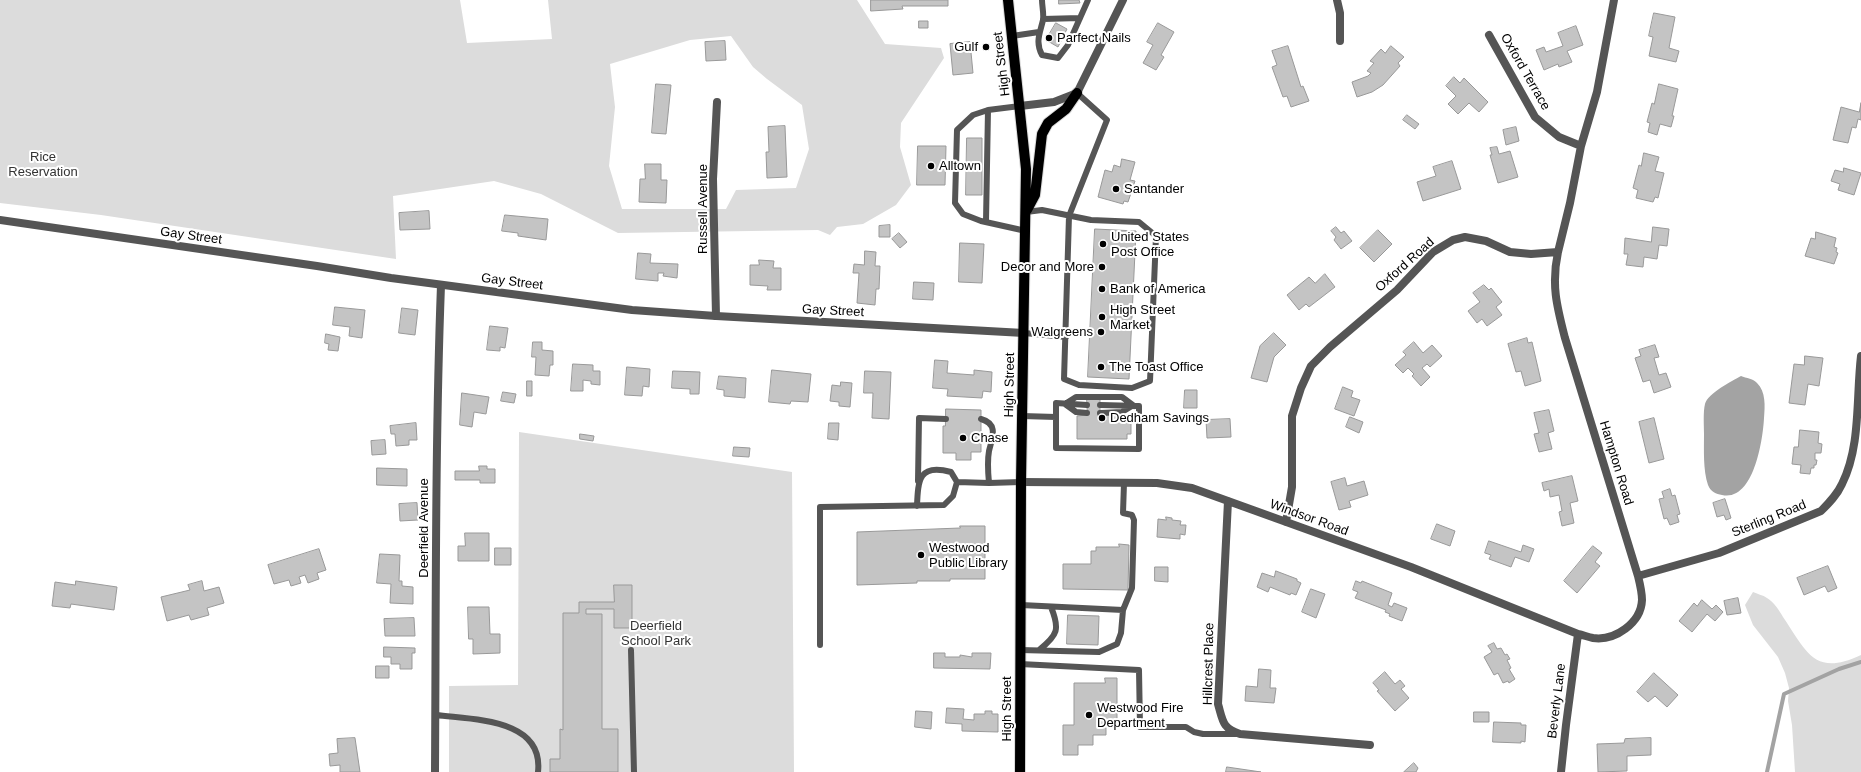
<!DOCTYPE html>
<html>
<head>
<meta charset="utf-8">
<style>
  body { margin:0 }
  canvas { display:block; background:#fff }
</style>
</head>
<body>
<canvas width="1861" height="772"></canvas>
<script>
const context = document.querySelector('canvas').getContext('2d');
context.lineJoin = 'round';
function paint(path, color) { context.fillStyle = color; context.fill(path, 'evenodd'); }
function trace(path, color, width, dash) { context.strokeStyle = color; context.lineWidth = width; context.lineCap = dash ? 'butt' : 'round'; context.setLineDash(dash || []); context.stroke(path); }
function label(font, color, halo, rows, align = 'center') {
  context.font = font + ' Arial,sans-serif'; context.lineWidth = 4; context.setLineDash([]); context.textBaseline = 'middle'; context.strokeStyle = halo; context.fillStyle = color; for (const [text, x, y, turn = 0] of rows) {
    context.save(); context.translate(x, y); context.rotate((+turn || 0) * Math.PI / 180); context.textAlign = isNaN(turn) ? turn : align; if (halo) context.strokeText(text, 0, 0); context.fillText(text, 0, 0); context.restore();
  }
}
const green = new Path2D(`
  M0,0H460L467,43L552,39L548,0H857L885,44L941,48L944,58L901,123L900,147L911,185L896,205L863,224L837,227L830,235L818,230L618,233L541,194L494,181L393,196L396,259L101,215L0,203ZM731,36L753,67L767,79L802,105L809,149L796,188L736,190L726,209H622L609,166L615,107L610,64L690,40Z
  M519,432L792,472L794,772H449V686L518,685Z
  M1753,592C1757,594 1763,595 1767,598C1774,602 1779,610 1783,617C1807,652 1814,677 1861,655V772H1795L1792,725L1788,701L1789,688L1785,673L1778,657L1753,625L1745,605Z`);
const water = new Path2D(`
  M1741,376C1746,378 1754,379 1757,383C1766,392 1765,406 1764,418C1763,439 1754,502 1722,495C1716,494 1711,492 1708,485C1703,470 1704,450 1704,434C1704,425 1703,412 1705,404C1708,393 1732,381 1741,376Z`);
const stream = new Path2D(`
  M1767,772L1784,694L1839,669L1861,662`);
const building = new Path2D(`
  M871,0H948V6H902L903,9L871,11Z
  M1059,0H1079L1080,3L1059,4Z
  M1654,13L1675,17L1669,48L1679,51L1676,62L1649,56L1653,37L1649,36Z
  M919,21H928V28H919Z
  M1056,23L1067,29L1058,47L1046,40Z
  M1158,23L1174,32L1161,55L1164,57L1156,70L1143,63L1153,45L1147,42Z
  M1576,26L1583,45L1567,51L1572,62L1559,67L1558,64L1544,70L1536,50L1544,47L1546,52L1563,46L1558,33Z
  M725,41L726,60L706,61L705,42Z
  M970,42L973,73L953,75L950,44Z
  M1288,46L1301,87L1303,86L1309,101L1291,107L1287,96L1283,97L1272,67L1277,65L1272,51Z
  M1391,46L1404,57L1398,63L1400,66L1383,85L1372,92L1357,97L1352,82L1368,76L1371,73L1367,71L1374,63L1370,61L1381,49L1385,53Z
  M1454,77L1460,83L1464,78L1488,102L1479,112L1469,103L1458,114L1448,104L1456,96L1446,86Z
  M656,84L671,85L666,134L652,133Z
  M1659,84L1678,89L1672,116H1674L1671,127L1660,124L1657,135L1648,132L1650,123L1647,122L1652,103L1654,104Z
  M1861,103V120L1858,119L1856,128L1852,127L1848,143L1833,140L1841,107L1859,112Z
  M1407,115L1419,124L1415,129L1403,120Z
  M785,126L787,177L767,178L766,152H769L768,127Z
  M1516,127L1519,141L1506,145L1503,130Z
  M967,138H982V195H966Z
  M918,146H946L945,185H917Z
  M1497,147L1499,154L1510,151L1518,177L1498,183L1490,155H1492L1490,148Z
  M1644,153L1659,157L1655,171L1664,173L1658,198L1655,197L1653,202L1636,198L1638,190L1633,188L1639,165L1641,166Z
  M1122,159L1135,162L1130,180L1135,181L1128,202L1124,201L1123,204L1098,197L1105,170L1112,172L1114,165L1120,167Z
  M1452,161L1461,189L1423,201L1417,182L1436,176L1433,167Z
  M645,164H661V180H667L666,203L639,202L640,179H645Z
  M1844,168L1861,173L1854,195L1838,190L1840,184L1831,181L1835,170L1843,172Z
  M429,211L430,229L400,230L399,213Z
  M505,215L548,219L546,240L518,236V233L502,231Z
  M890,225V237H879V226Z
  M1336,227L1341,233L1344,231L1352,241L1341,249L1334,240L1336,237L1331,231Z
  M1653,227L1669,229L1667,246L1659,245L1657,259L1644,257L1643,267L1626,265L1628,254H1624L1625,238L1651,242Z
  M1095,229L1136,231L1129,379L1088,377Z
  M1378,230L1392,244L1374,262L1360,248Z
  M1816,232L1836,238L1834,247L1837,248L1836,252L1838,253L1834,264L1805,256L1811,238L1815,239Z
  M899,233L907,242L900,248L892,239Z
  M960,243L984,244L982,283L959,282Z
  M865,251L876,252L875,266H880L879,289H876L875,305L857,303L859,273H853L854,264L864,265Z
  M638,253L651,254L650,263L678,264L677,278L663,276L664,273H658V281L636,279Z
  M759,260L774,261L773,268H781V290H767L768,286L750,285V265H759Z
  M1325,274L1335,287L1309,307L1306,304L1299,310L1287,295L1309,277L1315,283Z
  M914,282L934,283L933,300L913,299Z
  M1484,285L1489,290L1491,288L1502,302L1496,307L1502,315L1487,326L1482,319L1477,323L1468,311L1480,302L1473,293Z
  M335,307L365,310L362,338L349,336L350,327L333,325Z
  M402,308L418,310L415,335L399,333Z
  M490,326L508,328L505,348L500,347V351L487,350Z
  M1274,333L1286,345L1274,357L1267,382L1251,378L1260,346Z
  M326,334L340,337L338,351L328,350L329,344L325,343Z
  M1527,338L1528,343L1532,342L1541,381L1525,386L1521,371L1516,372L1508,344Z
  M533,342H542V350L553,351V365H550L549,376L535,375L536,357H532Z
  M1414,342L1423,353L1432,345L1442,356L1430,367L1427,364L1422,368L1430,377L1421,386L1412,376L1414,374L1408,368L1403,373L1395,365L1406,355L1403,352Z
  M1655,345L1659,357L1654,358L1659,375L1666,373L1671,387L1654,393L1650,380L1643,382L1635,358L1641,356L1639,350Z
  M1805,356L1823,358L1819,386L1808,384L1805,405L1789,403L1794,364L1804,365Z
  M935,360L948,361L947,373L974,375V370L992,372L991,392L983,391L982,398L947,396L948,389L933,388Z
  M573,364L593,365V371H600V385L591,384V381L583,380V391H571Z
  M627,367L650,369L649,387L643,386L642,396L625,395Z
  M772,370L811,374L808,402L791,401L790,404L769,402Z
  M673,371L700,372L699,394H690V389L672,388Z
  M865,371L891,372L889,419L872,418L873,393H864Z
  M719,376L746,378L745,398L724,396V390L717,389Z
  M527,381H532V396H527Z
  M841,382L852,383L850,407L839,406V402L830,401L832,385L840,386Z
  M1343,387L1353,391L1351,397L1360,400L1354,416L1335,409Z
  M1185,390H1197V408H1184Z
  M503,392L516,394L514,403L501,401Z
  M462,393L489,397L486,414L474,412L472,427L460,425Z
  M1087,399H1100V415H1127L1128,421H1131V434H1127V439H1077V416L1087,415Z
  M946,409L981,410V452H971V460H956V453H943V426H945Z
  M1549,410L1554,431L1548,433L1552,449L1539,452L1534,434L1539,433L1534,413Z
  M1350,417L1363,422L1359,433L1346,427Z
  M1654,418L1664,459L1649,463L1639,422Z
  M1230,419L1231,437L1207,438L1206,420Z
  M416,423L417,440H409V445L396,446L395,434H391L390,426Z
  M829,423H839L838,440L828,439Z
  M1800,430L1819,432L1818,443L1822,444L1821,453H1815V460H1817L1816,465H1814V468H1811L1810,474L1800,473L1801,465L1792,464L1794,447H1798Z
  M580,434L594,436L593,441L580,439Z
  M385,440L386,454L372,455L371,441Z
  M734,447L750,448L749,457L733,456Z
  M479,466H487V469H495V483H480V480H455V471H479Z
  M377,468L407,469V486L377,485Z
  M1572,476L1578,501L1570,503L1574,523L1562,526L1559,512L1562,511L1559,495L1550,497L1549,489L1544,491L1542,483Z
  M1345,478L1347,486L1364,481L1368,495L1349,501L1351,507L1339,510L1331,482Z
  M1670,489L1672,496L1675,495L1680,514L1677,515L1679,522L1670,525L1667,518L1664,519L1659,499L1664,498L1662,492Z
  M1725,499L1731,518L1726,520L1724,515L1717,517L1713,503Z
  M417,503L418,520L400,521L399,504Z
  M1166,517L1172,518V520L1181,521L1180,525H1186L1185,535L1180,534V539L1157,537L1158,519L1166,520Z
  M1437,524L1455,531L1450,546L1431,539Z
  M960,526H985V579H950V581H917V583L857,585V532L960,528Z
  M465,533H489V561H458V546H465Z
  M1489,541L1521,552L1523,545L1534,549L1529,562L1515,557L1511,567L1489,559L1491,555L1485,553Z
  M1119,544L1129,545L1128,590L1063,589V564H1091V551H1096V547H1119Z
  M1593,546L1602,553L1595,562L1600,566L1577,593L1564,581Z
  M495,548H511V565H495Z
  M319,549L326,570L317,573L319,579L308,583L305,575L299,577L301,583L291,586L289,580L274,584L268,565Z
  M380,554L400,555L399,581H402V586L413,587V604L390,603L391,584L377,583Z
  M1828,566L1837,588L1828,592L1825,586L1804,595L1797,578Z
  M1155,567H1168V582L1155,581Z
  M1276,571L1297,579V581L1301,583L1296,595L1291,593L1290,595L1270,587L1268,592L1257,587L1262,573L1274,577Z
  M76,581L117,587L114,610L71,604L70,608L52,606L55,582L75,585Z
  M202,581L204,591L219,587L224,603L207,608L209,615L191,620L189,615L167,621L161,597L190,590L188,585Z
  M1356,581L1361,583L1362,581L1392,593L1388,605L1392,607L1394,603L1407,608L1402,621L1389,616L1390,614L1385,612L1386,610L1355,598L1358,592L1353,590Z
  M614,585H632V628H614V609H586V614H602V729H618V772H550V759H560V729L563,730V613H579V602H614Z
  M1311,589L1325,594L1316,618L1302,612Z
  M1738,598L1741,613L1727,615L1724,601Z
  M1702,600L1712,609L1716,605L1723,612L1715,621L1707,614L1692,632L1679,621L1694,603L1697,606Z
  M468,607H489L490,634H500V653L473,654V639H469Z
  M1068,615L1099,616L1098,645L1067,644Z
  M414,618L415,636H385L384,619Z
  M1494,643L1497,649L1501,648L1505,655L1507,654L1510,659L1507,660L1511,668L1509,669L1515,679L1509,683L1508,681L1503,683L1498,673L1494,675L1484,657L1492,652L1488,646Z
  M384,647L415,648V653H412V669H400V664H391V657H384Z
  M934,653H945V657H960V655L972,657V653H991L990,669L934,668Z
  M376,666H389V678H376Z
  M1259,669L1271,670L1270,688H1276L1274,703L1245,701L1246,686L1257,687Z
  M1385,672L1395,684L1400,680L1405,686L1401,689L1409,698L1395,711L1377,691L1379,690L1373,683Z
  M1654,673L1678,695L1667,707L1655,696L1648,702L1637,692Z
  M1105,678H1117V725H1106V735H1093V745H1078V755H1063V725H1074V683H1105Z
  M947,708L964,709L963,719L974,720V714H985V711H992V714H998V732L962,731V724L946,723Z
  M916,711L932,712L931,729L915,727Z
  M1474,712H1489V722H1474Z
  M1494,722L1521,723V725H1526L1525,742L1521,741V743L1493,742Z
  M355,738L360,772H340V765L330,766L329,754L338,753L337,739Z
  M1651,738V755L1627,756V771L1598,772L1597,744L1624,743L1625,739Z
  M1414,763L1418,768L1416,772H1404Z
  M1227,767L1261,772H1226Z`);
const service = new Path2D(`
  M1042,0C1042,6 1044,14 1043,20C1040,33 1035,42 1042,55L1058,58L1068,45L1088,0
  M1043,19L1080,18
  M1012,36L1039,32
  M1020,106L988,110L973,115L957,130L955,203L963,214L981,221L1026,231
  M1026,212L1042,210L1091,220L1139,222L1156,236L1150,381L1132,388L1079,385L1064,379L1069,216L1107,120L1077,93
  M986,221L988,110
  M1024,333L1066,337
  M1065,404L1076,397H1122L1134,406
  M1065,404L1076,412L1087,413
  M1087,405L1056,403V448L1139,449V406L1100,405
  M1100,413L1122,412L1132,406
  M1022,416L1056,417
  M981,419C999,424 992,438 989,451C987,462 988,472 989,483
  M918,481L919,418L946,419
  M957,482L989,483L1021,482
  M1021,605L1123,610
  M820,645V507L944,505L953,496L957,482L951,472C919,463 918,480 917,506
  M631,650L634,772
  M1020,650L1099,652L1117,644L1121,633L1123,610L1132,588L1134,520L1132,515L1123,513L1124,483
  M1039,650C1058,635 1060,629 1051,607
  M1020,664L1139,670L1140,727H1186L1194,732L1203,734H1238
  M436,715C473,720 544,718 538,772`);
const minor = new Path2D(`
  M1337,0L1340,13V41
  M1489,35L1535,117L1559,137L1581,146
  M716,316L713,179L717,102
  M1021,482L1157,483L1192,488L1411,567L1578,634C1583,635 1588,637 1593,638C1615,641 1641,623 1642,600C1642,592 1640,584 1638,576L1565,338C1557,307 1551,285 1558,252
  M1228,501L1218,704C1223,721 1222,728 1240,734L1370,745
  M1286,522L1292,487V416L1301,388L1311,366L1330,347L1397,290L1433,252L1453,240L1465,237L1486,241L1510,252L1531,254L1558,252L1570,203L1581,146L1597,92L1614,0
  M1638,576L1719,553L1821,511C1829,503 1837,495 1842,484C1861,446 1856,398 1861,356
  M435,772C436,610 435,447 441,285
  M1561,772L1566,725L1578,634`);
const tertiary = new Path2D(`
  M1020,106L1054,102L1077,93L1123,0
  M0,220L317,266L391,278L632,310L716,316L1024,333`);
const primary = new Path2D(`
  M1008,0L1026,169L1021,482L1020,772
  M1027,210L1035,195L1042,134L1048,123L1066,109L1077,93`);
const markers = [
  [1049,38,4,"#000"],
  [986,47,4,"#000"],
  [931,166,4,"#000"],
  [1116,189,4,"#000"],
  [1103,244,4,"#000"],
  [1102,267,4,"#000"],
  [1102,289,4,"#000"],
  [1102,317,4,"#000"],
  [1101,332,4,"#000"],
  [1101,367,4,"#000"],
  [1102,418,4,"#000"],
  [963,438,4,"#000"],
  [921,555,4,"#000"],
  [1089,715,4,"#000"]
];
const poiNames = [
  ["Parfect Nails",1057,38],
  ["Gulf",978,47,"right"],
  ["Alltown",939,166],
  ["Santander",1124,189],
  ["United States",1111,237],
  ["Post Office",1111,252],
  ["Decor and More",1094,267,"right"],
  ["Bank of America",1110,289],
  ["High Street",1110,310],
  ["Market",1110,325],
  ["Walgreens",1093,332,"right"],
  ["The Toast Office",1109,367],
  ["Dedham Savings",1110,418],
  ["Chase",971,438],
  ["Westwood",929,548],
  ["Public Library",929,563],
  ["Westwood Fire",1097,708],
  ["Department",1097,723]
];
const streetNames = [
  ["High Street",1002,64,-97],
  ["Oxford Terrace",1525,72,60],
  ["Russell Avenue",703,209,-90],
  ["Gay Street",191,236,8],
  ["Oxford Road",1405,265,-42],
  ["Gay Street",512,282,7],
  ["Gay Street",833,311,3],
  ["High Street",1010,385,-89],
  ["Hampton Road",1616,463,73],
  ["Windsor Road",1309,518,20],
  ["Sterling Road",1769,519,-22],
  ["Deerfield Avenue",424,528,-90],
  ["Hillcrest Place",1209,664,-89],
  ["Beverly Lane",1557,701,-83],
  ["High Street",1007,709,-90]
];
const parkNames = [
  ["Rice",43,157],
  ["Reservation",43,172],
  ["Deerfield",656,626],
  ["School Park",656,641]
];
paint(green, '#dcdcdc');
paint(water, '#a3a3a3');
trace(stream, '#a3a3a3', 4);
paint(building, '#c4c4c4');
trace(building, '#999', 1);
trace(primary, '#dbdbdb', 12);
trace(service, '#555', 6);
trace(minor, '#555', 8);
trace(tertiary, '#555', 8);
trace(primary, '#000', 10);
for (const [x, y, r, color] of markers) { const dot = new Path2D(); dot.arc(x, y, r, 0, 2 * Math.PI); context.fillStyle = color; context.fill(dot); trace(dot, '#fff', 1.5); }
label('13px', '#000', '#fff', poiNames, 'left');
label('13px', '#000', '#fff', streetNames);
label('13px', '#333', '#fff', parkNames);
</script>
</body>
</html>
